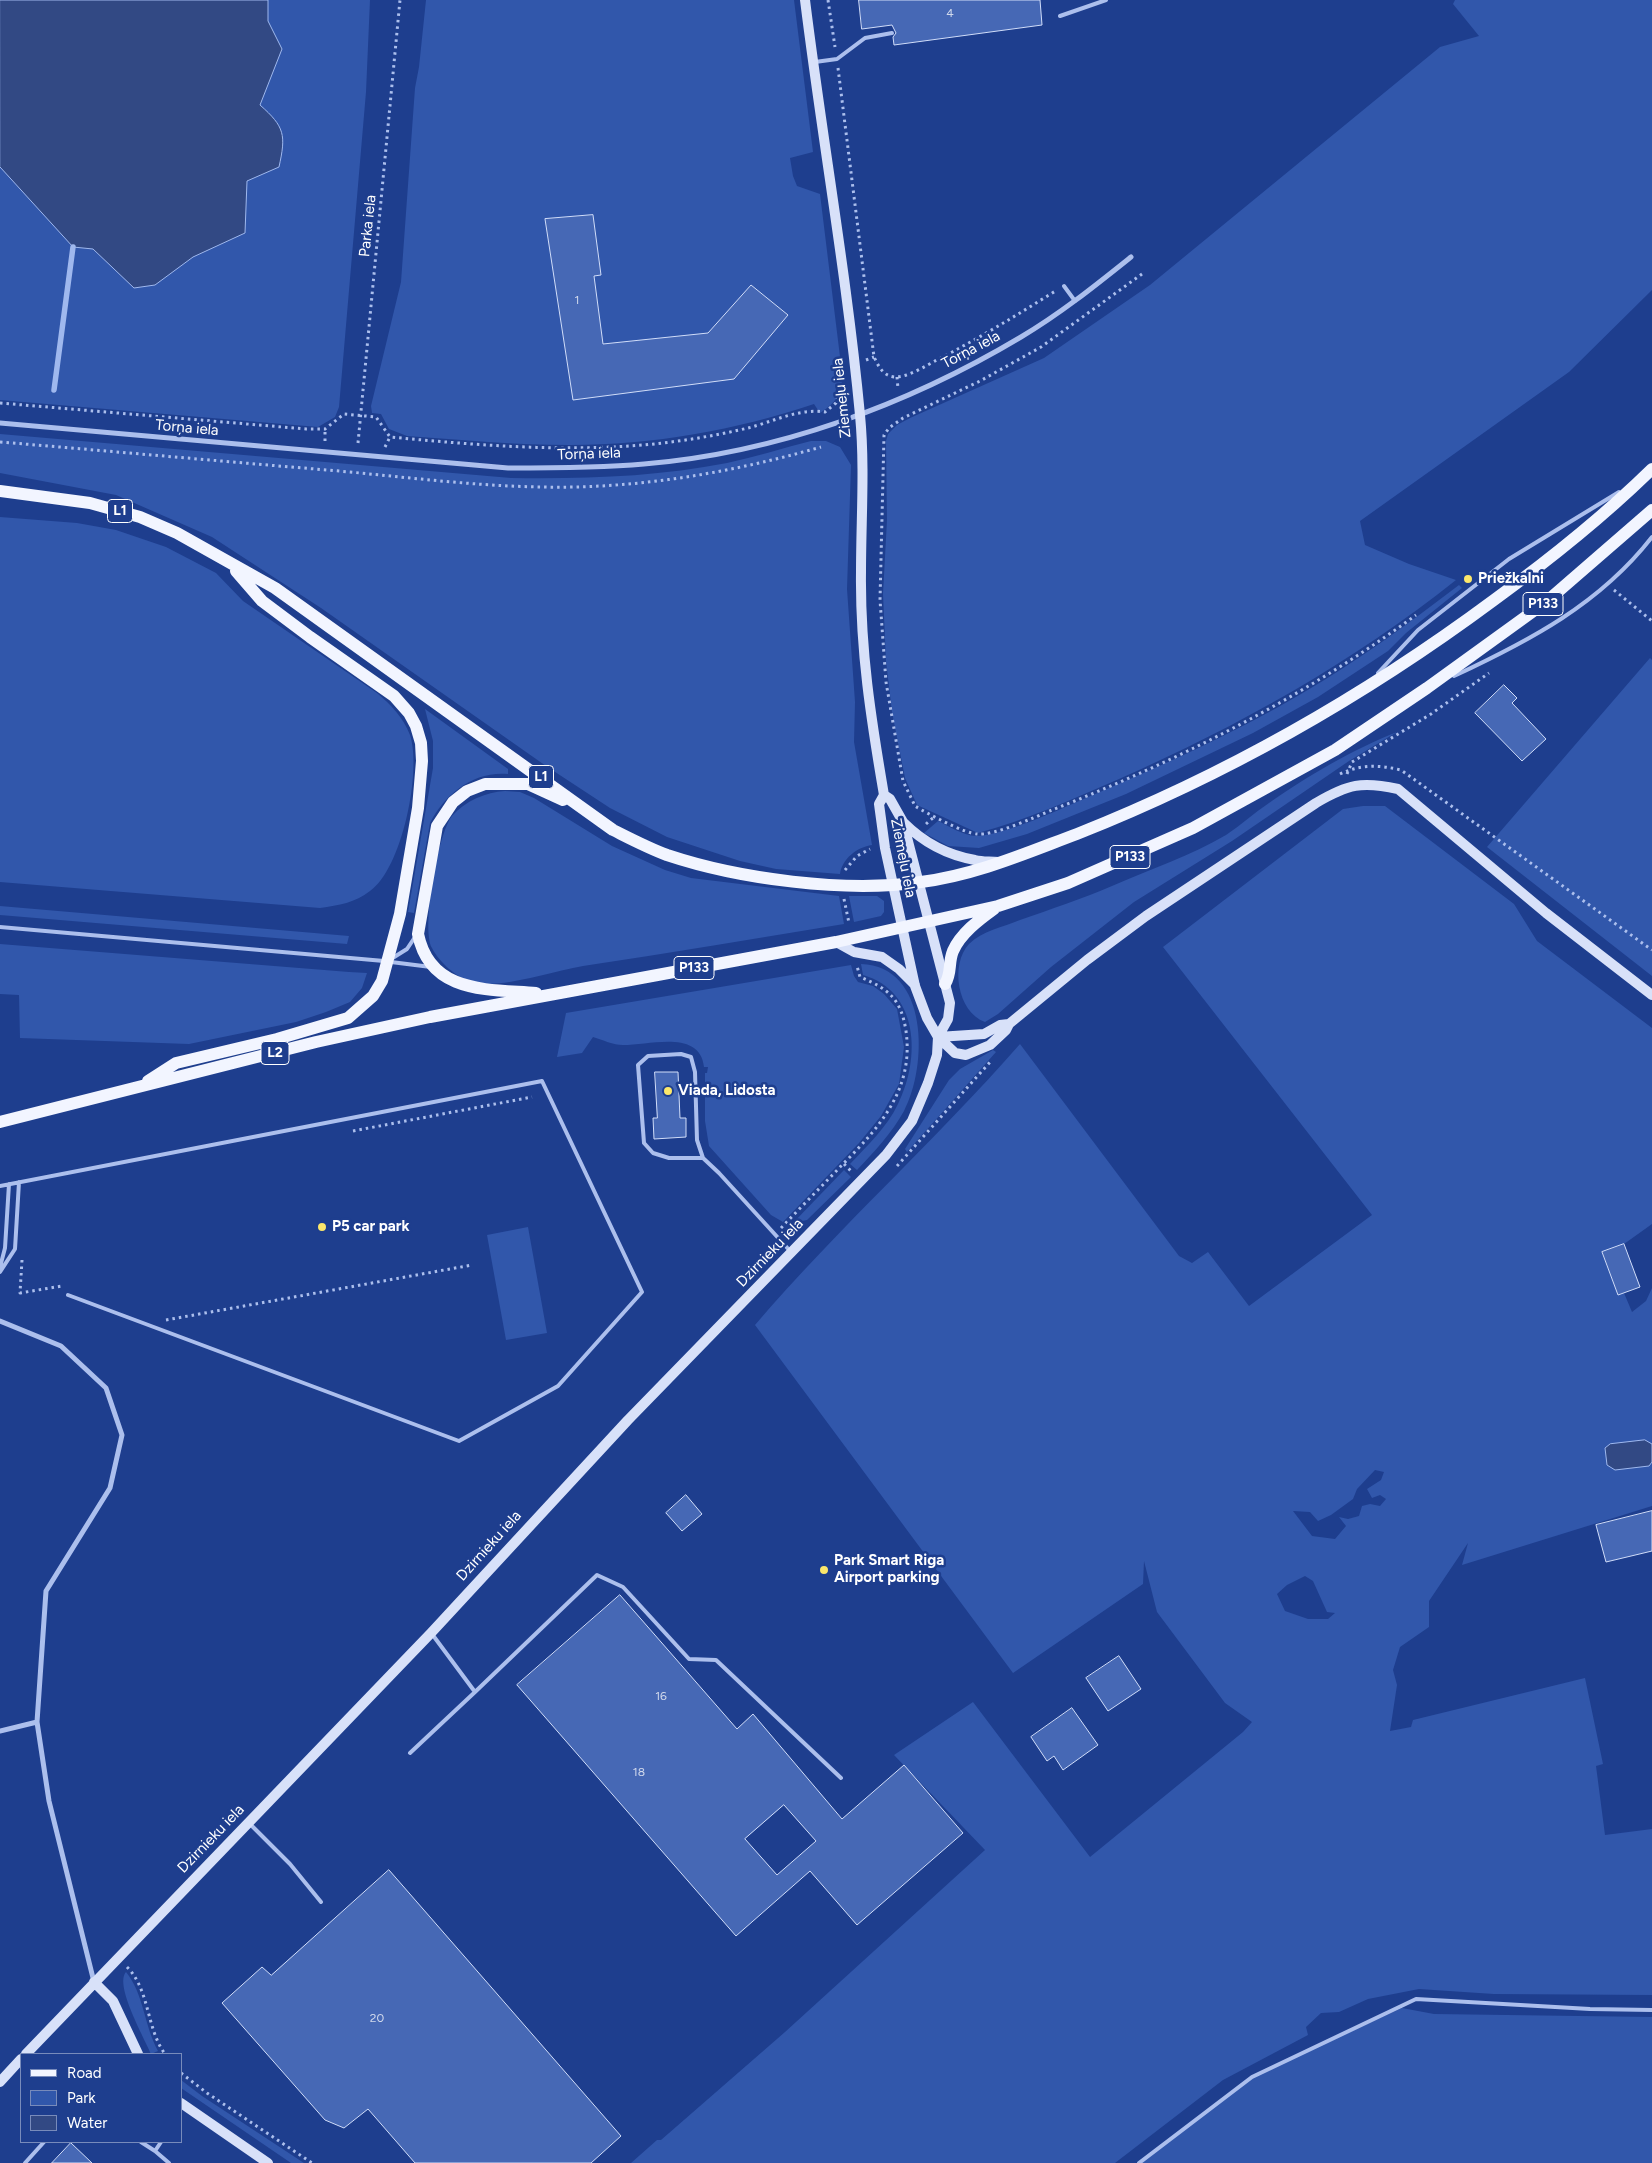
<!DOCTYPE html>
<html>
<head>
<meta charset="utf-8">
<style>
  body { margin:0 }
  #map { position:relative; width:1652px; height:2163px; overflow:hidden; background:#1e3e8e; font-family:Figtree,sans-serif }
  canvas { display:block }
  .legend { position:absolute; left:20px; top:2053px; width:162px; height:90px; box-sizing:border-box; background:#1e3e8e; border:1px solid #788bbb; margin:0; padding:6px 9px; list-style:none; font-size:15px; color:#fff }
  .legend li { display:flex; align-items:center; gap:10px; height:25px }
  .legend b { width:25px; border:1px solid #788bbb }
</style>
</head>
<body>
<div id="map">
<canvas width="1652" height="2163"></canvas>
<ul class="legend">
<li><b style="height:6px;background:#f2f5ff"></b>Road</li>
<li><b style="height:14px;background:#3157ab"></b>Park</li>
<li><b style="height:14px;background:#324984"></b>Water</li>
</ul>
</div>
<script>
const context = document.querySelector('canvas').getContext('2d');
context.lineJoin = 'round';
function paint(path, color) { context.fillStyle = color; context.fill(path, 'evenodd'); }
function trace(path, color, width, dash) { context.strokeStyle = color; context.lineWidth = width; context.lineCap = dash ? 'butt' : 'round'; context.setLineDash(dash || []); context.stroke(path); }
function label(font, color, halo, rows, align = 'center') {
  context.font = font + ' Figtree,sans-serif'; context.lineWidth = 5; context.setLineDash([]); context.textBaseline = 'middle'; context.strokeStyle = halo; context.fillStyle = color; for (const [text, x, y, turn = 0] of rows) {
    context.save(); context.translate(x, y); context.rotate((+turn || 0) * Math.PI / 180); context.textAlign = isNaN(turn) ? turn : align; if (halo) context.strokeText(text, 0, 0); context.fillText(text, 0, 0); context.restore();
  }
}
const green = new Path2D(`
  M0,0H370L366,92L339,407L335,417L318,427L0,400Z
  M426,0H794L813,152L790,158L793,176L797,186L820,194L842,373C843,393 836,403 820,413L814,404C736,430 653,445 570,445C516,445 461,440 407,436L389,429L381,414L372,413L371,406L401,282L415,88L419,67Z
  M1455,0H1652V290L1569,372L1360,521L1365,545L1409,564L1456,580C1353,662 1239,726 1119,779C1073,799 1026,820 978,833L917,805L905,778L892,712L886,661L883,594L887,520L886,441L888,434L897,425L910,418L1044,358L1150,285L1440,47L1479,36L1453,4Z
  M0,434L511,478C583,479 656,477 727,463C755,457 783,448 811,441H826L840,447L851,465L847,589L855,702L854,742L872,845C857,847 842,859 840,874L776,869L740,861L667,837L610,808L546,766L321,608L212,537L116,495L0,473Z
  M0,517L77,523L116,530L166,547L216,573L243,601L377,693C391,705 403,717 410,735C422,771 402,869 370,891C355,903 339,905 320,908L0,882Z
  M1459,585L1462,588L1406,633L1388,651L1318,697L1253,733L1126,794L1027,834L979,848L948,846L924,833L938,821C949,826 964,836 976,836C1002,836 1061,809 1086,798C1159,767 1233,734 1301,694C1356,662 1408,624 1459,585Z
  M1650,658L1652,660V976L1487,847Z
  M425,709L508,769V774C473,771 445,794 430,823L414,913L408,912L433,768V741Z
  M1397,732L1349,761L1232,841L1134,902L1051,967L998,1014L985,1022C957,1012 950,964 969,944C982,931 1003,927 1020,920C1051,909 1082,899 1112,886C1149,870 1192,855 1226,835C1241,825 1254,813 1269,803C1307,776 1354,749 1397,732Z
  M505,791L520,792L534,798L612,846L665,870L691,878L839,896L844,924C757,938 670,953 583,966C553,971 499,990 471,982C456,977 439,962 432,948C421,928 438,833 452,816C465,801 486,792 505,791Z
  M1363,806H1385L1514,904L1537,941L1652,1028V1224L1624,1244L1602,1253L1618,1295L1624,1293L1632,1312L1646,1301L1652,1288V1506L1462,1565L1468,1543L1429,1601V1627L1400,1647L1393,1670L1397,1685L1390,1731L1411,1727L1413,1720L1585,1678L1603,1764L1596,1766L1605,1835L1652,1829V1995L1494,1994L1419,1989L1368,1999L1339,2012L1321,2013L1306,2027L1308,2035L1223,2080L1115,2163H631L657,2140H661L785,2032L985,1850L894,1755L973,1702L1090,1857L1243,1732L1252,1722L1225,1703L1157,1612L1144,1561L1143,1584L1013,1673L755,1325C839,1227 935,1141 1020,1044L1179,1256L1192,1263L1208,1252L1249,1306L1372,1215L1163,947L1343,809ZM1375,1470L1384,1472L1381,1480L1367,1489L1372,1498L1380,1495L1386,1499L1380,1506L1370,1504L1362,1506L1359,1516L1348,1519L1339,1517L1346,1526L1335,1539L1312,1536L1293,1511L1310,1512L1318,1521L1331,1515L1353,1499L1357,1489ZM1305,1576L1313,1581L1327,1612L1335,1613L1328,1619H1308L1285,1611L1277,1594L1287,1585Z
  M849,896H877L884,901V912L881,916L854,922Z
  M0,906L349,936L347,944L0,915Z
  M0,944L349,972L367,973L362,988L350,1002L326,1012L296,1022L189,1044L20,1038L19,995L0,994Z
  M861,964C929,966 928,1066 904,1111C892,1133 874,1152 857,1170L850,1164C868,1145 887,1127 898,1104C921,1058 919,991 863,975Z
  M851,965L854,976L858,982L873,986L884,994L897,1009L904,1047L899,1084L881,1116L859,1143L783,1222L771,1215L709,1146L705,1121V1073H707L708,1067H704C700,1029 650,1045 623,1045C613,1045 603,1040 593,1037L582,1053L557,1057L566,1013Z
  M993,1050L996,1052L907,1152L905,1149L949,1080L960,1069Z
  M844,1170L851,1177L807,1220L793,1223Z
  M528,1227L547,1333L506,1340L487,1235Z
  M126,1972C144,1994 144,2026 158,2051L151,2054C145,2039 114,1985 126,1972Z
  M1402,2008L1434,2014L1652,2017V2163H1139L1252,2077Z
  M181,2080L202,2096L304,2163H291L181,2088Z`);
const water = new Path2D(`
  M0,0H268V21L282,49L260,105C285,127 286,135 279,167L247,181L245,233L193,257L155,285L134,288L93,249L73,247L0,167Z
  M1645,1440L1652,1444V1462L1649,1466L1615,1470L1607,1465L1605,1448L1610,1444Z`);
const stream = new Path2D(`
  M54,390L73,247`);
const building = new Path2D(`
  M859,0H1040L1042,25L894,45L893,37L896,33L892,25L862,29Z
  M593,215L601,275L594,276L603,344L708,333L751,285L788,315L734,379L573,400L545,219Z
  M1504,685L1517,698L1512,703L1546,739L1522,761L1475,713Z
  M655,1072H678L680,1118H686V1137L654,1139L653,1118H657Z
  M1624,1244L1640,1287L1618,1295L1602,1252Z
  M686,1495L702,1514L682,1531L666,1513Z
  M1652,1511V1551L1606,1562L1596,1525Z
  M620,1595L737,1729L753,1714L842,1819L904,1765L963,1833L857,1925L810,1871L736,1936L517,1685ZM784,1805L816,1841L777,1875L745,1839Z
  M1119,1656L1141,1689L1108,1711L1086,1678Z
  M1072,1708L1098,1745L1063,1770L1054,1756L1047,1761L1031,1737Z
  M389,1870L621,2136L591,2163H415L368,2109L344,2128L325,2120L222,2003L262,1967L271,1975Z
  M71,2143L92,2163H52Z`);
const path = new Path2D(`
  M828,0L835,47
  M838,68L874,357C879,367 883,376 895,377C909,377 925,366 937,360C978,339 1017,315 1057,290
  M1142,274L1041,347L980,381L903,418L889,428L884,435L880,600L886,682L903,781L915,806C926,813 966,834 977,834C994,836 1035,817 1052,810C1180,760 1304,697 1416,615
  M866,360L874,357
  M897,377L898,389
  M0,403L306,429H325L344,414L376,417L390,437C475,445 558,452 643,445C678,442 714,436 748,428C772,422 799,408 825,412L836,403L841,385
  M325,441V429
  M0,442C109,451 218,461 327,470C399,476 470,486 542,487C637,489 730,473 821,447
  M358,443L400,0
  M385,447L390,437
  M1614,590L1652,621
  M1340,774C1361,764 1380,765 1401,770L1652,950
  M1347,774L1352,762L1431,714L1489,673
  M926,824L935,816
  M845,870L857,856L870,849
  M844,899L849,923
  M353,1131L532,1097
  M844,1164L852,1172
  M897,1166L991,1061
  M781,1228C801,1207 822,1186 842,1165C880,1127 914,1089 906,1031C901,999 889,989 860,977L857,966
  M22,1260L20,1293L62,1286
  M166,1320L472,1265
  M127,1967C150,1990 146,2028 165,2054
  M181,2073L207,2093L312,2163`);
const lane = new Path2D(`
  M1060,16L1106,0
  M815,62L837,59L865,38L892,33
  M1064,286L1075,301
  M1378,673L1418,630L1509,559L1619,492
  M1454,676C1529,641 1600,604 1652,537
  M0,927L384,961
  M391,959L407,949L415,937
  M391,962L431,967
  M703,1158H669L653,1153L644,1143L638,1065L648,1056L681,1054L691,1057L695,1072L697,1140L703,1158L719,1173L791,1252
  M0,1186L542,1081L642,1292L558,1386L459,1441L68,1295
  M0,1267L5,1248L9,1184
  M0,1272L15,1249L19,1182
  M432,1634L475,1692L597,1575L623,1587L689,1659L716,1660L841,1778
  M410,1753L475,1692
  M250,1824L290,1864L321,1902
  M141,2142L155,2151L161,2142
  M155,2151L169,2163
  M25,2163L44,2142
  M1139,2163L1252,2077L1416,1999L1590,2009L1652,2010`);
const street = new Path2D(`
  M0,423L508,468C554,468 599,468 644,464C777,453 907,405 1021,337C1060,314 1096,285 1131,257
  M0,1321L61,1346L106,1388L122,1435L110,1488L46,1591L37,1722L49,1801L94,1982
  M0,1731L37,1722`);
const secondary = new Path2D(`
  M805,0C822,138 847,276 860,415C865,467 861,519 861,572C860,649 871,719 884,795L879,804L885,848L915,986L927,1018L938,1037L955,1053L966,1055L990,1045L1006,1030L1009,1024L1087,960L1146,916L1316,803C1348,784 1362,781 1398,789L1546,913L1652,995
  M904,823C924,843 947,855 975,860C983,862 990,861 998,862
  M836,942L854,952L882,957L899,969L915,985
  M938,1037L984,1034L1000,1025L1009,1024
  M94,1982L113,2001L138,2054
  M26,2054L431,1633L628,1420L886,1155L912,1121L928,1083L937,1055L938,1037L948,1019L950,1003L903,822L890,799L884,795
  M0,2082L21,2059
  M181,2103L268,2163`);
const primary = new Path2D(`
  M0,491L90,503L140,517L177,533L275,588L613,830C631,839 648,848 667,855C739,879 845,893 921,882C976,875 1026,853 1077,834C1226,775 1366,695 1494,600C1549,560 1603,517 1652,469
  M945,984C952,973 948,963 953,951C961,933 979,920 994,909
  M536,993C488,989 430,994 418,934L437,826L453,802L467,791L485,784H528L563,800
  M148,1081L176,1063L277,1039L348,1018L373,996L382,981L400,914L418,808L422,761L421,743L416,726L409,713L394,696L310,637L262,601L236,571
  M0,1122L316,1042L430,1017L836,942L998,906L1068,883L1193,828L1335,750L1427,688L1546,602L1652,510`);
const markers = [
  [1468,579,5,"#fce76b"],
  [668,1091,5,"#fce76b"],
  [322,1227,5,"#fce76b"],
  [824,1570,5,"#fce76b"]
];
const numberNames = [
  ["4",950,13],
  ["1",577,300],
  ["16",661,1696],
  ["18",639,1772],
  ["20",377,2018]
];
const shields = [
  [120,511,25],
  [1543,604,40],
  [541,777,25],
  [1130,857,40],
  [694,968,40],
  [275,1053,28]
];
const shieldNames = [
  ["L1",120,511],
  ["P133",1543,604],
  ["L1",541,777],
  ["P133",1130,857],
  ["P133",694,968],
  ["L2",275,1053]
];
const streetNames = [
  ["Parka iela",368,226,-84],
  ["Torņa iela",971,350,-28],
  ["Ziemeļu iela",842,398,-96],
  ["Torņa iela",187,428,5],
  ["Torņa iela",589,454,-2],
  ["Ziemeļu iela",903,858,79],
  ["Dzirnieku iela",770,1253,-46],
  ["Dzirnieku iela",489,1546,-48],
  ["Dzirnieku iela",211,1839,-46]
];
const poiNames = [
  ["Priežkalni",1478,579],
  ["Viada, Lidosta",678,1091],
  ["P5 car park",332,1227],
  ["Park Smart Riga",834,1561],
  ["Airport parking",834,1578]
];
paint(green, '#3157ab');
paint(water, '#324984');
trace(water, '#9fb8ee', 1);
trace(stream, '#9fb8ee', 5.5);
paint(building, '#4668b5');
trace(building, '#d1ddf9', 1);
trace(path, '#acbfed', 3, [2.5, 4]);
trace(lane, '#acbfed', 4);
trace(street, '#acbfed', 5);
trace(secondary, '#d8e1f9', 10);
trace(primary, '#f2f5ff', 12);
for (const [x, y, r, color] of markers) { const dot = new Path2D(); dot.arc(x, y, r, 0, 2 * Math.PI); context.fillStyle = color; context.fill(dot); trace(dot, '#1e3e8e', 2); }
label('12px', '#d1d9ec', null, numberNames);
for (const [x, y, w] of shields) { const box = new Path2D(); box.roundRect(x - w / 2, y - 11.5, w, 23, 4); context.fillStyle = '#1e3e8e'; context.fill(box); trace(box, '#fff', 1); }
label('bold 14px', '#fff', null, shieldNames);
label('15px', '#fff', '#1e3e8e', streetNames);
label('bold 15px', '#fff', '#1e3e8e', poiNames, 'left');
</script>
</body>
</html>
